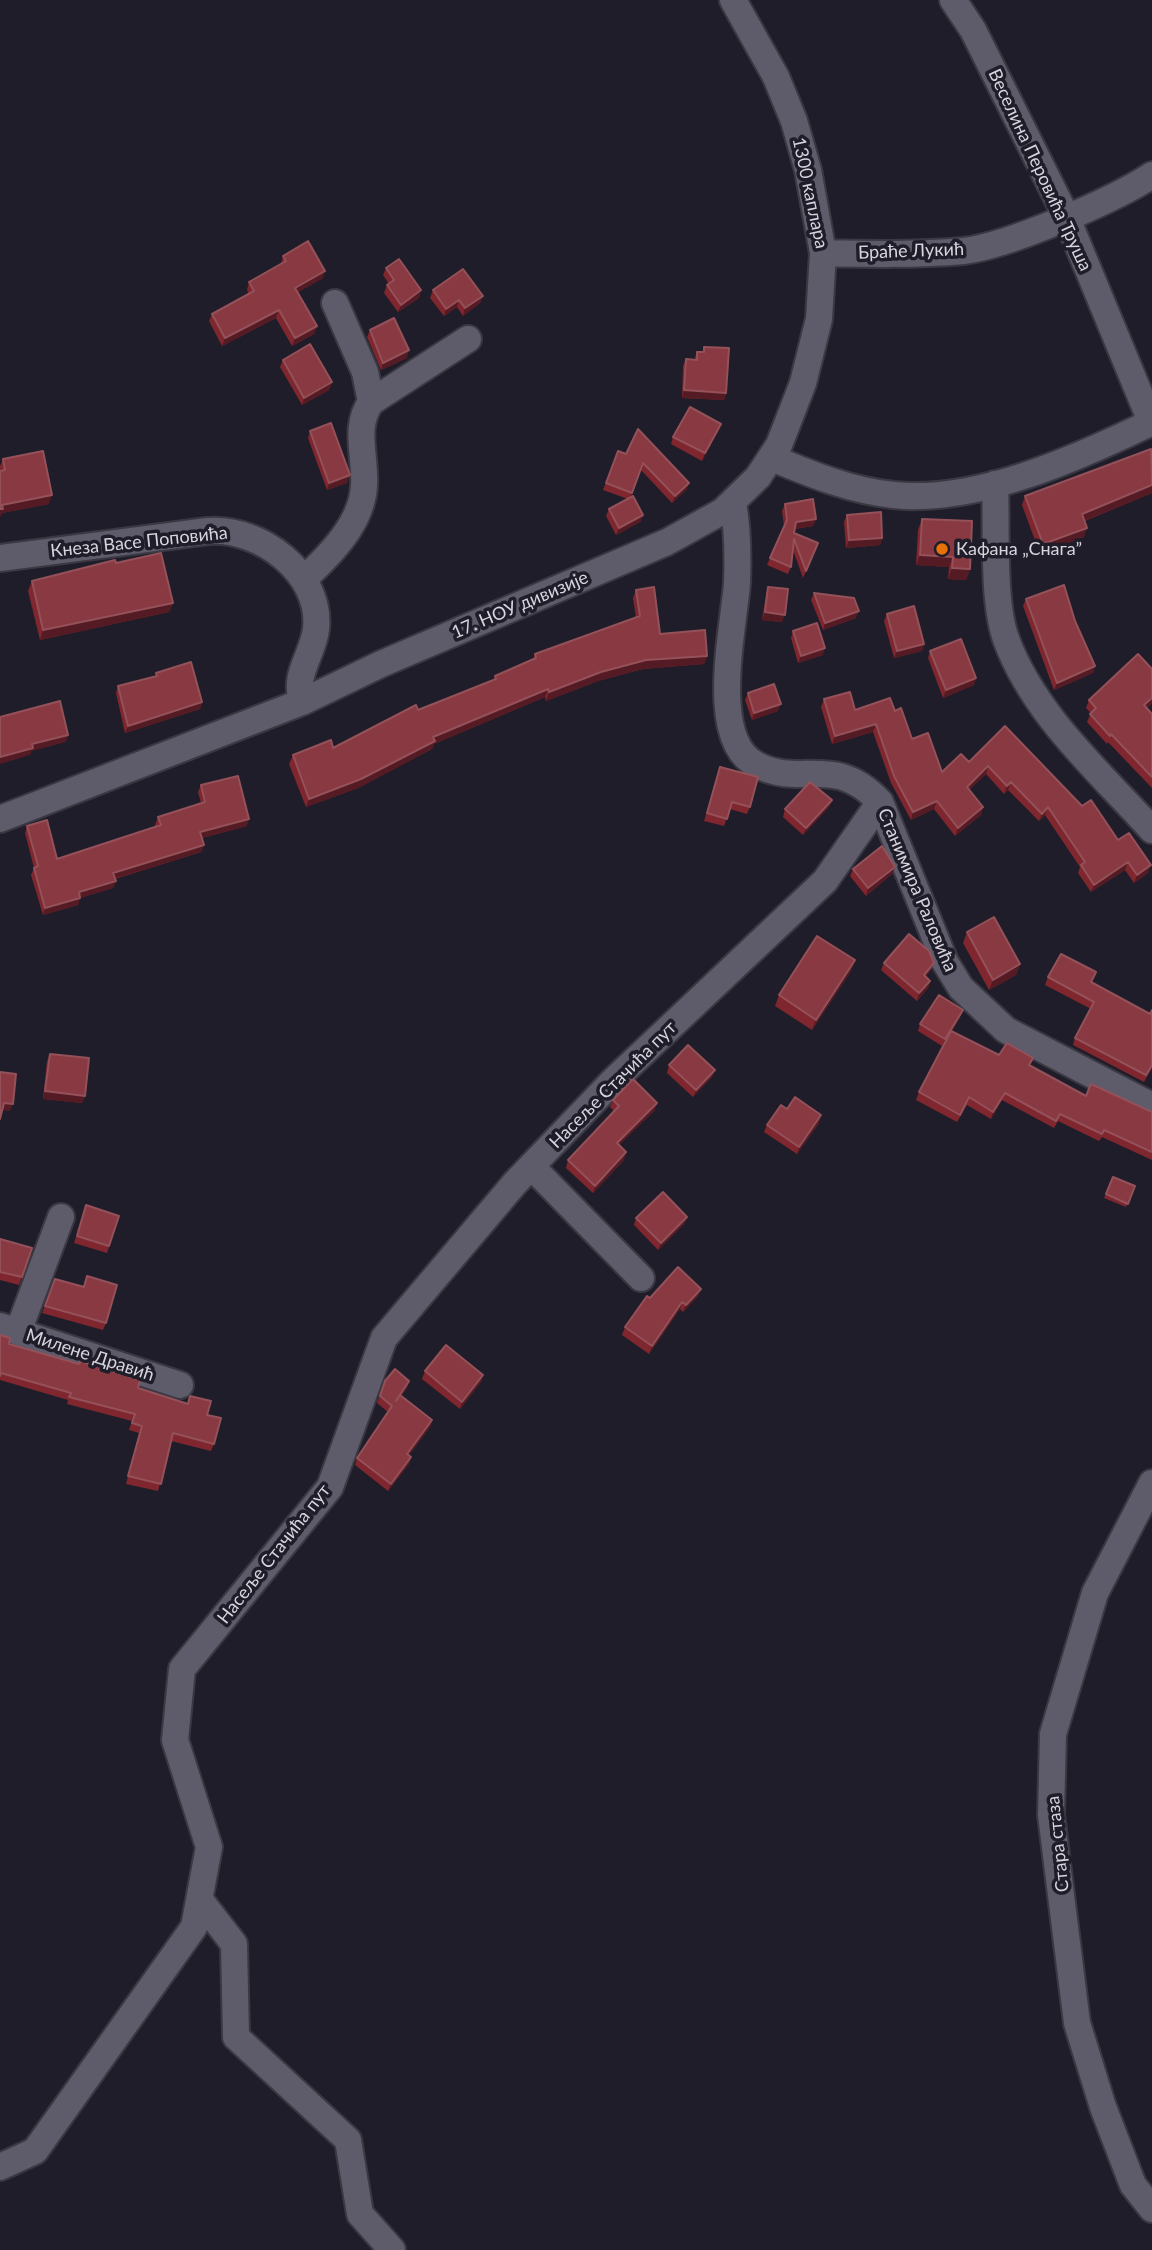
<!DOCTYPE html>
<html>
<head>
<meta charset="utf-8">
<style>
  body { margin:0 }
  canvas { display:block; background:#1f1d29 }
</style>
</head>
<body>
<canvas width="1152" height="2250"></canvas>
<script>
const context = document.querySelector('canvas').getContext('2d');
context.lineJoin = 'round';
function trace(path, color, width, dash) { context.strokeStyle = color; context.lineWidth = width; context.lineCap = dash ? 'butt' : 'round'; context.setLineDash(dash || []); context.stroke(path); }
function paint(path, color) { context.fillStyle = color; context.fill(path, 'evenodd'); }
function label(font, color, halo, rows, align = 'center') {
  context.font = font + ' Lato,sans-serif'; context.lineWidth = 7; context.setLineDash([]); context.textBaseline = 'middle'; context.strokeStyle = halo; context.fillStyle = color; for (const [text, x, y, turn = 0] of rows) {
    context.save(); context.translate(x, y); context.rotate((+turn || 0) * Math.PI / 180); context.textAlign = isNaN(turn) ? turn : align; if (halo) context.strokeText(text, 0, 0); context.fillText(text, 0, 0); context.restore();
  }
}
const minor = new Path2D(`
  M953,0L973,30L1066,216L1152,424
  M823,253C870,254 917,255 963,251C1008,246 1114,200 1152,175
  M371,402L468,339
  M772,458C810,474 852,491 894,495C976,504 1080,457 1152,422
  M995,484C997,528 992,600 1006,639C1034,715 1099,771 1152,830
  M733,503C738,530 738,556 737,583C734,627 707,741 757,765C802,788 834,753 880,802L945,962L961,988L1006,1030L1152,1106
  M0,558L208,531C260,527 322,573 316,629C313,655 293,674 302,702
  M304,579C330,555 362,523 364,486C366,455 353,428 371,402L365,372L335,303
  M0,819L302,702L381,664L667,542L723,511L758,477L779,445L803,383L819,319L823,253L808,170L794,121L776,77L733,0
  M532,1167L641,1278
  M0,1326L180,1385
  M18,1332L61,1217
  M1152,1483L1095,1593L1053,1734L1051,1815L1077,2023L1103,2107L1133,2185L1152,2209
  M200,1900L234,1944L236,2037L348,2140L360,2214L392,2250
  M0,2167L35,2151L194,1927L209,1847L175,1740L182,1669L330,1487L384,1338L515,1183L613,1081L825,881L880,802`);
const wall = new Path2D(`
  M283,256L323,278L298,292L317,326L314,334L292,346L276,318L222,346L209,321L212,314L249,294L247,290L249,282L281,264Z
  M386,268L421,290L419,298L398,312L384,293L387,285L389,284L383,275Z
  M433,290L483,296L480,303L463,316L457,307L444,316L430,298Z
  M370,330L407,358L381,370L367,337Z
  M704,347L726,393L724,400L682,398L683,366L686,359L694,360L697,352H703Z
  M283,360L332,382L329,390L302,405L280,367Z
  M638,429L687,489L672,503L641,470L630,498L643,515L640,522L616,535L606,516L609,509L628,499L603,490L618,451L626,454Z
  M310,431L347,483L327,490L308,438Z
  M718,431L702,461L671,444L673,437Z
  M1152,451V493L1085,521L1084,537L1040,554L1022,505L1025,496Z
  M3,459L49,504L2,513L0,517V466Z
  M785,504L816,519L813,526L795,529L794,533L815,551L803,578L793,550L791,567L788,574L767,565L784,526L782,511Z
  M847,515L882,538L880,545L846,548L844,522Z
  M922,519L970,569L966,580L948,579L949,567L916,565L918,530Z
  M116,563L173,603L169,612L40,640L28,591L32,581Z
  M768,587L782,622L762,620L766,594Z
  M636,590L660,634L707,656L704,664L643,669L598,681L546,701L545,697L434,744L432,749L358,788L306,807L289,764L293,755L333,748L418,710L494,680L495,676L533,660L535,654L636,618L633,598Z
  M814,593L856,618L823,630L811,600Z
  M1026,599L1075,621L1095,666L1093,673L1054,690L1023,606Z
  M887,614L924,644L922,651L894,658L884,621Z
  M793,631L823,655L798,663L791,638Z
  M930,651L974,685L943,698L928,658Z
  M1152,669V703L1147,708L1152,714V788L1108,742L1107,744L1087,722L1091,713L1086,708L1089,700Z
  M156,673L202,702L200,709L125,733L116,693L118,686L155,676Z
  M748,693L778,711L752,720L745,700Z
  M824,699L855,710L895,711L912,739L942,772L969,762L1005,726L1082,806L1118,840L1148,873L1134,883L1125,870L1091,892L1078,873L1080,867L1045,815L1039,821L1008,790L1004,794L986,774L969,790L983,807L981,815L955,836L934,809L911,820L891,783L873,732L832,744L821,707Z
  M720,767L750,807L747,814L730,809L724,826L704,821Z
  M201,785L247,826L202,838L204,845L201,852L115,879L116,881L113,888L80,898L78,905L43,915L31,875L34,868L25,833L27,826L57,859L156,827L155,825L158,817L201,803L198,792Z
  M832,800L829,807L803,835L783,817L785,809Z
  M895,867L892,874L866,896L850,876L853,869Z
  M967,932L1020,964L1016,975L989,990L963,943Z
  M855,960L851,971L812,1030L775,1006L779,995Z
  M884,963L931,970L926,976L930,981L928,988L917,1001L881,970Z
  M1048,977L1092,982L1150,1014L1152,1010V1068L1144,1082L1073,1045L1075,1038L1091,1009L1045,985Z
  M963,1010L960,1017L952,1031L999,1055L1030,1065L1086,1096L1152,1112V1160L1102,1137L1099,1141L1058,1121L1054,1128L1002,1100L991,1119L967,1105L957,1122L916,1100L919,1092L947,1038L942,1046L918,1031L920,1024Z
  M50,1054L85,1096L82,1103L43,1099L47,1061Z
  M669,1065L715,1070L712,1077L693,1097L667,1073Z
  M613,1100L655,1110L619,1145L624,1160L593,1193L566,1168L568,1160L614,1111L610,1107Z
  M787,1109L819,1123L797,1154L764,1132L767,1125Z
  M1113,1177L1135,1186L1126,1207L1104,1198Z
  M86,1205L119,1216L107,1253L74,1243Z
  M687,1217L684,1224L658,1250L634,1225L636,1218Z
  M0,1239L22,1277L19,1285L0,1280Z
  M87,1276L106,1323L103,1330L42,1313L55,1279L84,1286Z
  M698,1296L683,1312L680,1309L649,1354L622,1335L625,1327L650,1298Z
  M0,1335L9,1344L138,1388L187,1404L190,1396L207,1415L214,1444L211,1451L171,1441L158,1491L126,1484L139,1433L129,1430L132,1421L67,1404L68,1400L0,1380Z
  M425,1371L483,1375L481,1382L460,1409L422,1379Z
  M385,1381H409L407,1388L401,1396L432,1420L430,1427L409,1455L411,1457L409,1464L388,1491L355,1465L357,1458L388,1412L377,1403Z`);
const shadedWall = new Path2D(`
  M325,271L323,278L293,295L295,288Z
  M421,290L419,298L398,312L401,305Z
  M483,296L480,303L463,316L465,308Z
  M459,300L457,307L444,316L446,309Z
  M279,310L276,318L222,346L225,338Z
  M317,326L314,334L292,346L295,338Z
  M409,350L407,358L381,370L383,363Z
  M332,382L329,390L302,405L304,398Z
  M684,390L726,393L724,400L682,398Z
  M721,424L718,431L702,461L705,453Z
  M350,475L347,483L327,490L329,483Z
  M689,483L687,489L672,503L675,496Z
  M1152,485V493L1079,523L1082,514Z
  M52,495L49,504L2,513L0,517V509L2,505Z
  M643,515L640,522L616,535L619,528Z
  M816,519L813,526L793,529L796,522Z
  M1087,528L1084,537L1040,554L1043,544Z
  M882,538L880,545L846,548L849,540Z
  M920,555L953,557L949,567L916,565Z
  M952,568L970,569L966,580L948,579Z
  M173,603L169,612L40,640L43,630Z
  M859,611L856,618L823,630L825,623Z
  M765,612L785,615L782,622L762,620Z
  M924,644L922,651L894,658L897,651Z
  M825,648L823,655L798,663L801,656Z
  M707,656L704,664L643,669L598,681L546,701L549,692L601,672L646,660Z
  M1095,666L1093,673L1054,690L1057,683Z
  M976,678L974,685L943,698L946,690Z
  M548,689L545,697L434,744L432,749L358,788L306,807L309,799L433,737Z
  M1152,698V703L1141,713L1144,705Z
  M202,702L200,709L125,733L128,726Z
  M781,704L778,711L752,720L754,713Z
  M876,724L873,732L832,744L835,736Z
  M68,735L66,742L32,751L30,755L0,764V757L32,744Z
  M988,766L986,774L964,795L967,787Z
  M1011,782L1008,790L1004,794L1007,786Z
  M832,800L829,807L803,835L806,828Z
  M937,801L934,809L911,820L913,812Z
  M983,807L981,815L955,836L958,828Z
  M1048,807L1045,815L1039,821L1042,814Z
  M249,819L247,826L197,839L200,832Z
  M204,845L201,852L110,880L113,873Z
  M1128,862L1125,870L1091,892L1094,885Z
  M1151,865L1148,873L1134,883L1137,875Z
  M895,867L892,874L866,896L868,888Z
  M116,881L113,888L76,899L79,892Z
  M80,898L78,905L43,915L45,908Z
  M855,960L851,971L812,1030L816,1020Z
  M934,963L931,970L921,982L924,975Z
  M1020,964L1016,975L989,990L993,980Z
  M930,981L928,988L917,1001L919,993Z
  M963,1010L960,1017L942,1046L945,1039Z
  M715,1070L712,1077L693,1097L696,1090Z
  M45,1091L85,1096L82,1103L43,1099Z
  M1005,1093L1002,1100L991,1119L993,1112Z
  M4,1103L13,1104L10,1111L1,1110Z
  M657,1103L655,1110L614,1150L617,1143Z
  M821,1115L819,1123L797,1154L799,1147Z
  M626,1152L624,1160L593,1193L595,1186Z
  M687,1217L684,1224L658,1250L661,1243Z
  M701,1289L698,1296L683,1312L686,1305Z
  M682,1302L680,1309L649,1354L652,1346Z
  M483,1375L481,1382L460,1409L462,1402Z
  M409,1381L407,1388L393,1408L396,1401Z
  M432,1420L430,1427L404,1461L407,1454Z
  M411,1457L409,1464L388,1491L391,1484Z`);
const building = new Path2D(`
  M308,241L325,271L295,288L317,326L295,338L279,310L225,338L212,314L254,291L249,282L286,261L283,256Z
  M399,259L421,290L401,305L387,285L394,280L386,268Z
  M463,269L483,296L465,308L459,300L446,309L433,290Z
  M394,318L409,350L383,363L370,330Z
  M310,344L332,382L304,398L283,360Z
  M704,347L729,348L726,393L684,390L686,359L697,360V352H704Z
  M690,407L721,424L705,453L673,437Z
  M331,423L350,475L329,483L310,431Z
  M638,429L689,483L675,496L643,463L632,493L606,483L618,451L626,454Z
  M1151,449L1152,485L1082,514L1087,528L1043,544L1025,496Z
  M43,451L52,495L2,505L3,509H0V471L5,470L3,459Z
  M633,496L643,515L619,528L609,509Z
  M813,499L816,519L796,522L794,533L818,543L806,571L794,539L791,567L770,558L787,520L785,504Z
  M881,512L882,538L849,540L847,515Z
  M922,519L972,521L970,569L952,568L953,557L920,555Z
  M161,553L173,603L43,630L32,581L115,560L116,563Z
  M1064,585L1075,621L1095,666L1057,683L1026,599Z
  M654,587L660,634L705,630L707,656L646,660L601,672L549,692L548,689L433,737L435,741L361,779L309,799L293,755L331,740L333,748L416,705L418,710L496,679L495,676L536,658L535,654L640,616L636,590Z
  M768,587L788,589L785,615L765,612Z
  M814,593L854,598L859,611L825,623Z
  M914,606L924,644L897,651L887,614Z
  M817,623L825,648L801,656L793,631Z
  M961,639L976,678L946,690L930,651Z
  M1138,654L1152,669V698L1144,705L1152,714V777L1111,734L1110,736L1090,714L1096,708L1089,700Z
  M191,662L202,702L128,726L118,686L157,676L156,673Z
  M774,684L781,704L754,713L748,693Z
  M850,692L855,710L890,698L895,711L901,708L912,739L928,733L942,772L961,754L969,762L1005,726L1082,806L1091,800L1118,840L1129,833L1151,865L1137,875L1128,862L1094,885L1081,865L1085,862L1048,807L1042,814L1011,782L1007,786L988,766L967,787L983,807L958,828L937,801L913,812L894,776L876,724L835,736L824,699Z
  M60,701L68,735L32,744L33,748L0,757V717Z
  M720,767L758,777L750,807L732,802L727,819L707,813Z
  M238,776L249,819L200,832L204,845L113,873L116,881L79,892L80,898L45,908L34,868L38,866L27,826L47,820L57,859L161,825L158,817L205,802L201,785Z
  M810,782L832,800L806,828L785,809Z
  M882,846L895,867L868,888L853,869Z
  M994,917L1020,964L993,980L967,932Z
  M909,934L929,951L934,963L924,975L930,981L919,993L884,963Z
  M817,936L855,960L816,1020L779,995Z
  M1061,954L1096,972L1091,982L1150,1014L1152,1010V1065L1146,1075L1075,1038L1094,1002L1048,977Z
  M939,995L963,1010L945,1039L920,1024Z
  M951,1031L999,1055L1007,1043L1033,1058L1029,1065L1086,1096L1091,1084L1152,1112V1152L1104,1130L1102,1134L1060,1114L1056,1121L1005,1093L993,1112L969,1097L960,1115L919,1092Z
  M688,1045L715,1070L696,1090L669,1065Z
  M50,1054L89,1058L85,1096L45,1091Z
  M0,1072L16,1074L13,1104L4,1103L0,1119Z
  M633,1079L657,1103L617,1143L626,1152L595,1186L568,1160L619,1106L613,1100Z
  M795,1097L821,1115L799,1147L767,1125L781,1105L787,1109Z
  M1113,1177L1135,1186L1128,1204L1106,1194Z
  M663,1192L687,1217L661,1243L636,1218Z
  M86,1205L119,1216L109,1246L77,1236Z
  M0,1239L32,1248L22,1277L0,1272Z
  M678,1267L701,1289L686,1305L682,1302L652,1346L625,1327L647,1296L650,1298Z
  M87,1276L117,1285L106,1323L45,1306L55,1279L84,1287Z
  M0,1335L10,1338L9,1344L79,1364L80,1361L140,1380L138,1388L188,1404L190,1396L211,1401L207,1415L221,1418L214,1444L173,1433L161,1484L128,1476L142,1426L132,1423L135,1414L69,1397L71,1393L1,1373L0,1376Z
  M446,1345L483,1375L462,1402L425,1371Z
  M395,1369L409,1381L396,1401L400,1395L432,1420L407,1454L411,1457L391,1484L357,1458L392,1406L380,1396L385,1381Z`);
const markers = [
  [942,549,7,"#e8710a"]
];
const streetNames = [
  ["Веселина Перовића Труша",1040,170,65],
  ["1300 каплара",810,193,78],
  ["Браће Лукић",911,251,-2],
  ["Кнеза Васе Поповића",139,542,-6],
  ["17. НОУ дивизије",520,605,-23],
  ["Станимира Раловића",917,890,67],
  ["Насеље Стачића пут",613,1085,-45],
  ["Милене Дравић",90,1355,18],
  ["Насеље Стачића пут",274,1554,-52],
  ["Стара стаза",1058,1844,-96]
];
const poiNames = [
  ["Кафана „Снага”",956,549]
];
trace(minor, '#3a3842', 30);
trace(minor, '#5e5c6a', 26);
paint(wall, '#7f262e');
paint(shadedWall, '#541b24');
paint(building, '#883941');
trace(building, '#945159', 2);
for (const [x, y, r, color] of markers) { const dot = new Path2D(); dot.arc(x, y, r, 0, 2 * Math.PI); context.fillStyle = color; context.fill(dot); trace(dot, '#1f1d29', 2.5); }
label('18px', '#d6d5dd', '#1f1d29', streetNames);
label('18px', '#d6d5dd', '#1f1d29', poiNames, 'left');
</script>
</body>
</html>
